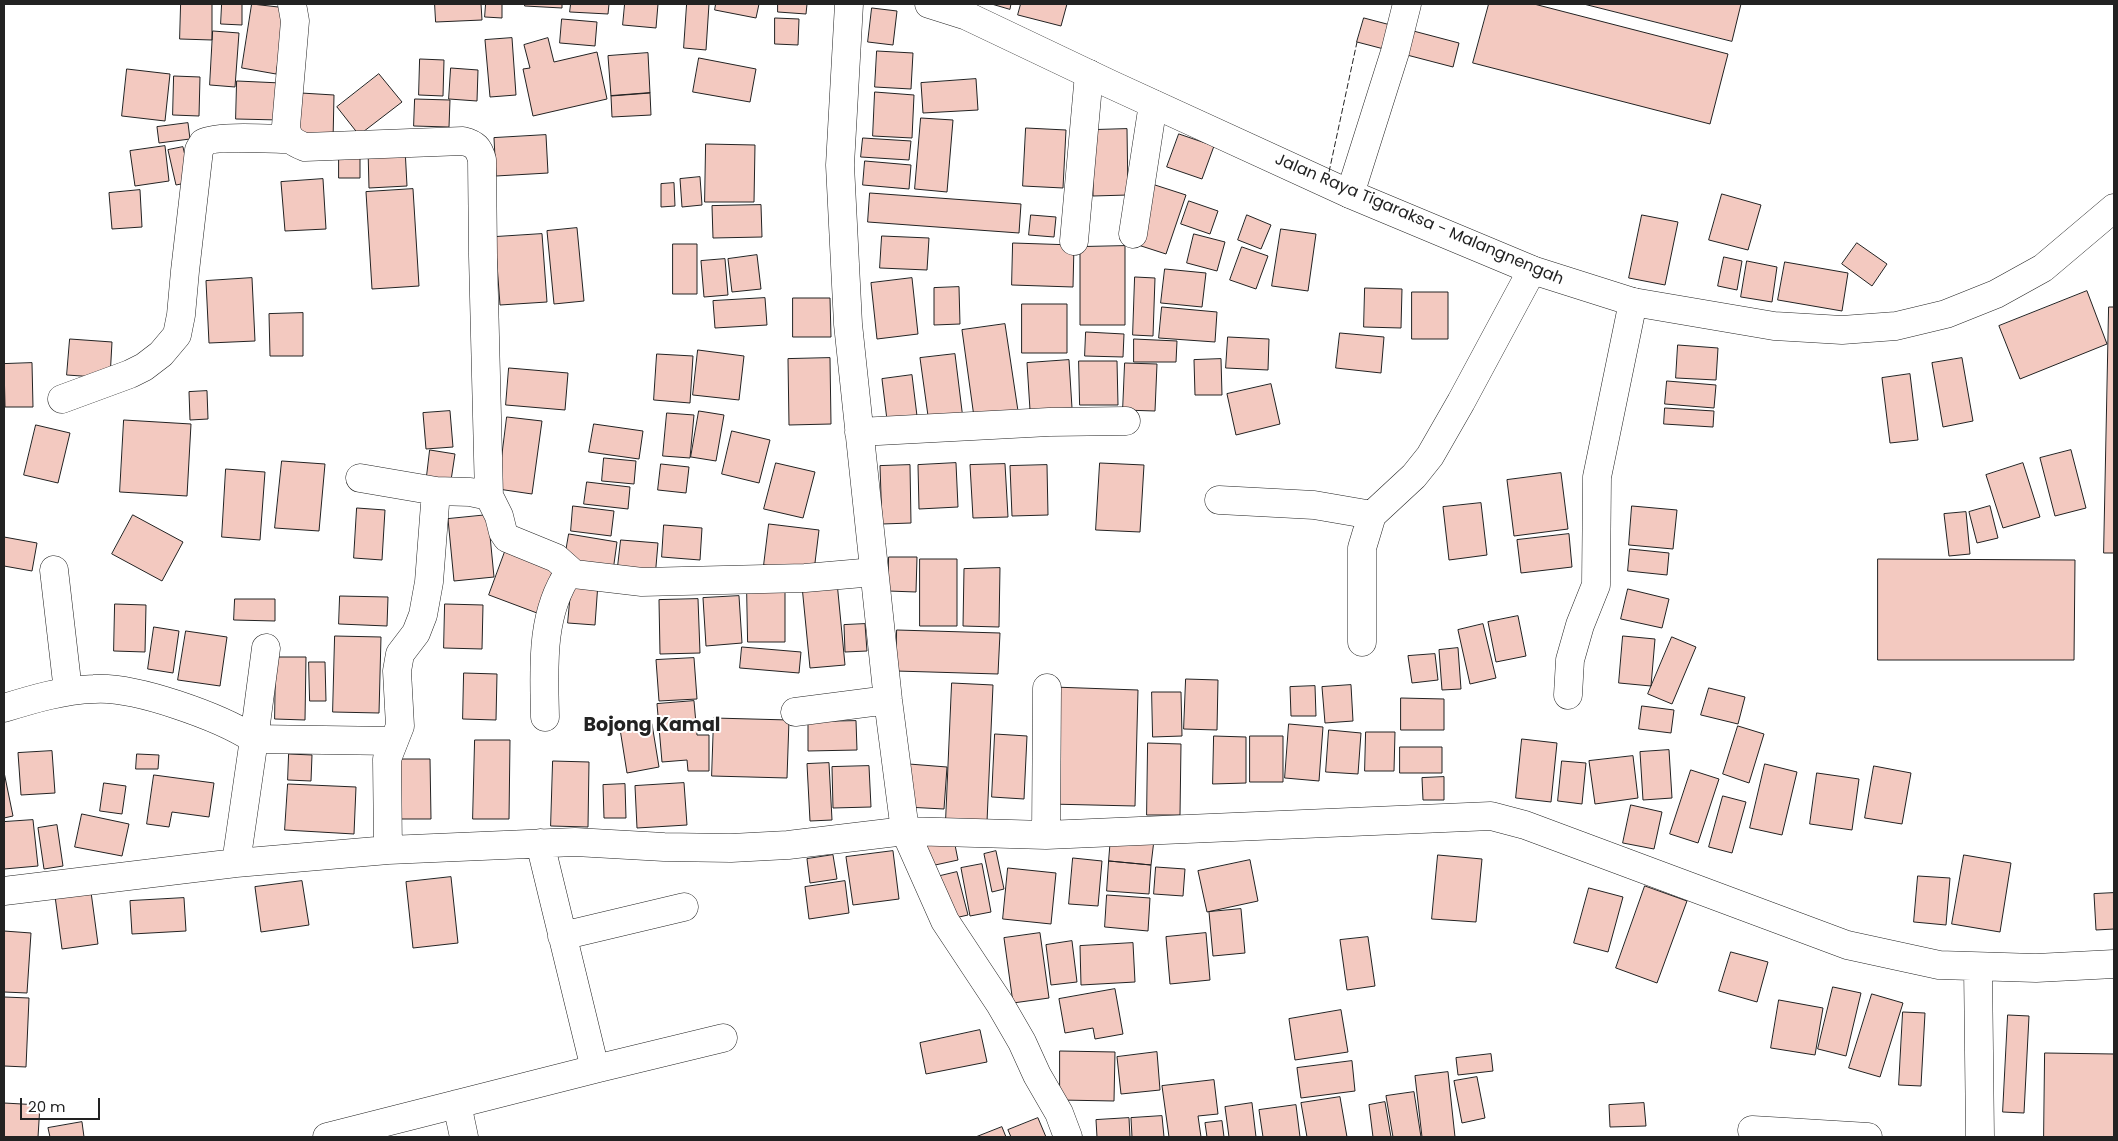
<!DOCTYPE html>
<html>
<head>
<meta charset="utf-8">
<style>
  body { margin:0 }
  #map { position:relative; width:2118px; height:1141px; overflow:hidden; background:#fff; font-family:Poppins,sans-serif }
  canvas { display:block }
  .frame { position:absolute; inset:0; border:5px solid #222; pointer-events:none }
  .scale { position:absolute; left:20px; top:1098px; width:80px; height:22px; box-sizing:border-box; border:2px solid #222; border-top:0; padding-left:6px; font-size:15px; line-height:18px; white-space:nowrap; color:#222; -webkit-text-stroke:4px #fff; paint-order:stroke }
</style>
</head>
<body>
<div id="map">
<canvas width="2118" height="1141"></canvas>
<div class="frame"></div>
<div class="scale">20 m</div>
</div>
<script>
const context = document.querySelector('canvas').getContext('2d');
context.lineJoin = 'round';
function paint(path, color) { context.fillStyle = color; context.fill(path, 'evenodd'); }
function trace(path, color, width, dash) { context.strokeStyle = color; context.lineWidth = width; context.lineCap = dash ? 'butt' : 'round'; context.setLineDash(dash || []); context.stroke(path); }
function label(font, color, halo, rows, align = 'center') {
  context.font = font + ' Poppins,sans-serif'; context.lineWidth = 4; context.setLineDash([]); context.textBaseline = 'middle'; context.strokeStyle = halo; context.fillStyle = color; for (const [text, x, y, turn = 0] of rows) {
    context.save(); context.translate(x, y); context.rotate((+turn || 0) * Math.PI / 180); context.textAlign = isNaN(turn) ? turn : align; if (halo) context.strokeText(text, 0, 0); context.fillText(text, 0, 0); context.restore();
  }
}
const building = new Path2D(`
  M181,4H212V40L180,39Z
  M222,4H242V25L221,24Z
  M252,4L287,8L276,74L242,68Z
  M435,4H481L482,20L436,22Z
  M486,4H502V18L485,17Z
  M525,4H562V8L525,6Z
  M571,4H609L608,14L570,12Z
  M625,4H658L656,28L623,25Z
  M687,4H709L706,50L684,48Z
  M716,4H759L756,18L715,10Z
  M778,4H807L806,14L778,12Z
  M992,4H1011L1010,9Z
  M1021,4H1067L1061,26L1018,15Z
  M1489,4H1534L1728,54L1710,124L1473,63Z
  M1584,4H1741L1732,41Z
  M872,8L897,11L893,45L868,42Z
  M775,18L799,19L798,45L775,44Z
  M1364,18L1459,43L1453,67L1357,42Z
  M562,19L597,22L595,46L560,43Z
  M213,31L239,33L235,87L210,85Z
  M512,38L516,95L490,97L485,40Z
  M548,38L554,62L597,52L607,99L533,116L523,69L530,68L524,45Z
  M877,51L913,53L911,89L875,87Z
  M648,53L650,93L611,96L608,56Z
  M699,58L756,69L750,102L693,92Z
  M420,59L444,60L443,96L419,95Z
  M451,68L478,70L477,101L449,99Z
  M127,69L170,74L165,121L122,116Z
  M379,74L402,102L359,135L337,107Z
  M174,76L200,77L199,116L173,115Z
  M976,79L978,110L923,113L921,83Z
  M237,81L281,83L280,120L236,119Z
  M875,92L914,95L912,138L873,136Z
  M301,93L334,95L333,141L299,140Z
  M650,93L651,115L612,117L611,96Z
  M415,99L450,100L449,127L414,126Z
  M921,118L953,120L947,192L915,189Z
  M188,123L190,139L159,143L157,127Z
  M1026,128L1066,130L1063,188L1023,186Z
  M1127,129L1128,195L1093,196V130Z
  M1179,134L1214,146L1202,179L1167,167Z
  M546,135L548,173L496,176L494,138Z
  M863,138L911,141L909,160L861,157Z
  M706,144L755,145L754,202H705Z
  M165,146L169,181L135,186L130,151Z
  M183,147L191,182L176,185L168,150Z
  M405,148L407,186L369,188L368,149Z
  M339,149H360V178H339Z
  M865,161L911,165L909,189L863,185Z
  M700,177L702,205L682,207L680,179Z
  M323,179L326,229L285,231L281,182Z
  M674,183L675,206L661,207V184Z
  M1155,185L1186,195L1166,254L1135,244Z
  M413,189L419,286L372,289L366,192Z
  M140,190L142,227L112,229L109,193Z
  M870,193L1021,204L1019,233L868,222Z
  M1722,194L1761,205L1748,250L1709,240Z
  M1189,201L1218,211L1210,234L1181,224Z
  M761,205L762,237L713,238L712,206Z
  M1031,215L1056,217L1054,237L1029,235Z
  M1247,215L1271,225L1261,249L1238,240Z
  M1642,215L1678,222L1665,285L1629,278Z
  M577,228L584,301L554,304L547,231Z
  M1281,229L1316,234L1308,291L1272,286Z
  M542,234L547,302L500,305L495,237Z
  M1194,234L1225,242L1217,271L1187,263Z
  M882,236L929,238L927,270L880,268Z
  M1013,243L1074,245L1073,287L1012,285Z
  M1857,243L1887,264L1872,286L1842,264Z
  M673,244H697V294H673Z
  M1125,246V325H1080V247Z
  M1242,247L1268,256L1256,289L1230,280Z
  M757,255L761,289L732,292L728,259Z
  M1724,257L1742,261L1737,290L1718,286Z
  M725,259L728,295L704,297L701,261Z
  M1747,261L1777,267L1772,302L1741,297Z
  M1785,262L1848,273L1842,311L1778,300Z
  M1165,269L1206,273L1202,307L1161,303Z
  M1135,277L1155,278L1153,336L1133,335Z
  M252,278L255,341L209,343L206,281Z
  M912,278L918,334L877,339L871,283Z
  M959,287L960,324L934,325V288Z
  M1365,288L1402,289L1401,328L1364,327Z
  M2087,291L2107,344L2020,379L1999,326Z
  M1412,292H1448V339H1412Z
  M765,298L767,325L715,328L713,301Z
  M793,298H830L831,337H793Z
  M1022,304H1067V353H1022Z
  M1162,307L1217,312L1215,342L1159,338Z
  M2109,307H2114V553H2104Z
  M303,313V356H270L269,314Z
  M1005,324L1018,411L974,417L962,330Z
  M1086,332L1124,334L1123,357L1085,356Z
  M1340,333L1384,337L1381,373L1336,368Z
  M1228,337L1269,339L1268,370L1226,368Z
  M70,339L112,342L110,378L67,375Z
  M1134,339L1177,341L1176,362H1134Z
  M1678,345L1718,348L1716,380L1676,378Z
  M698,350L744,356L739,400L693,395Z
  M657,354L693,356L690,403L654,400Z
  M955,354L963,419L929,423L920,358Z
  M830,358L831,424L789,425L788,359Z
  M1962,358L1973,421L1943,427L1932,363Z
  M1221,359L1222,395H1195L1194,360Z
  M1069,360L1072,408L1030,410L1027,363Z
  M1079,361H1117L1118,405H1080Z
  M32,363L33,407H5L4,364Z
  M1125,363L1157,364L1155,411L1123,410Z
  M509,368L568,373L565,410L506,405Z
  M1910,374L1918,440L1890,443L1882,378Z
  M912,375L917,416L887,420L882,379Z
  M1667,381L1716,385L1714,408L1665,404Z
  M1271,384L1280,424L1236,435L1227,394Z
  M207,391L208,419L190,420L189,392Z
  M1665,408L1714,411L1713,427L1664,424Z
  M450,411L453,447L426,449L423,413Z
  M699,411L724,415L716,461L691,457Z
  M667,413L694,415L690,458L663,456Z
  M507,417L542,421L532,494L498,489Z
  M124,420L191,424L187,496L120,492Z
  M594,424L643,431L639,459L589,452Z
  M36,425L70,433L58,483L24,475Z
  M732,431L770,440L759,483L722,474Z
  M430,450L455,454L450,487L426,484Z
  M2071,450L2086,508L2055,516L2040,458Z
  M604,458L636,461L634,484L602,481Z
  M282,461L325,464L319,531L275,528Z
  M776,463L815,472L803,518L764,509Z
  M956,463L958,507L919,509L918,465Z
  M1100,463L1144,465L1140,532L1096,530Z
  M2023,463L2040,517L2003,528L1986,475Z
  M661,464L689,467L686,493L658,490Z
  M1005,464L1008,517L973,518L970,465Z
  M910,465L911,523L882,524L880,466Z
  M1047,465L1048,515L1012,516L1010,466Z
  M226,469L265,472L260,540L222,537Z
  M1561,473L1568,529L1514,536L1507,480Z
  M587,482L630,487L628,509L584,504Z
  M1481,503L1487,555L1449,560L1443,507Z
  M573,506L614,511L611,536L571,531Z
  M1632,506L1677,510L1673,549L1629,545Z
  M1990,506L1998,538L1977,543L1969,512Z
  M357,508L385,510L382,560L354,558Z
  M1966,512L1970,554L1949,556L1944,514Z
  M133,515L183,542L162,581L112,554Z
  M488,515L494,577L454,581L448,519Z
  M769,524L819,530L814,571L764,565Z
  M664,525L702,528L700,560L662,557Z
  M569,534L617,542L613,571L564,563Z
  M1569,534L1572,567L1521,573L1517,540Z
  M4,537L37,543L32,571L4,566Z
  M621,540L658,543L655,578L617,575Z
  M506,549L554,567L537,613L489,595Z
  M1630,549L1669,553L1667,575L1628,571Z
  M889,557H917L916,592L888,591Z
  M920,559H957V626H920Z
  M1878,559L2075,560L2074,660H1878Z
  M1000,568L999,627L963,626L964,569Z
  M572,580L598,583L595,625L568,623Z
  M837,582L845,665L810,668L802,586Z
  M747,588H785V642H748Z
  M1628,589L1669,599L1662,628L1621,619Z
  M340,596L388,597L387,626L339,624Z
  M739,596L742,643L706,646L703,598Z
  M235,599H275V621L234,620Z
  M698,599L700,653L660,654L659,600Z
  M115,604L146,605L145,652L114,651Z
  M445,604L483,605L482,649L444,648Z
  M1518,616L1526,656L1496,662L1488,622Z
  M865,624L867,651L845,652L844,625Z
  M1483,624L1496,678L1470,684L1458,630Z
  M154,627L179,631L173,673L148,669Z
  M897,630L1000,633L998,674L896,671Z
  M186,631L227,637L220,686L178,680Z
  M335,636L381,637L379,713L333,712Z
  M1623,636L1655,639L1651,686L1619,683Z
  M1672,637L1696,647L1672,704L1648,694Z
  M742,647L801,652L799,673L740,668Z
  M1458,648L1461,689L1442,690L1439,650Z
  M1435,654L1438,680L1412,683L1408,656Z
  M276,657H306L305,720L275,719Z
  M694,658L697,699L659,701L656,660Z
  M309,662H325L326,701H310Z
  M464,673L497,674L496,720L463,719Z
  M1186,679L1218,680L1217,730L1184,729Z
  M952,683L993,685L987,822L946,820Z
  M1351,685L1353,721L1325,723L1322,687Z
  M1315,686L1316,716H1291L1290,687Z
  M1053,687L1138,690L1135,806L1049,804Z
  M1709,688L1745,697L1738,724L1701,715Z
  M1152,692H1181L1182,736L1153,737Z
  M1401,698L1444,699V730H1401Z
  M694,701L697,735H709V771H688L687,760L662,762L657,704Z
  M1642,706L1674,710L1671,733L1639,729Z
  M714,718L789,720L787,778L712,776Z
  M856,721L857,750L808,751V722Z
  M652,724L659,767L627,773L620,729Z
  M1289,724L1323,727L1319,781L1285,778Z
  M1738,726L1764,734L1749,783L1723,774Z
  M1329,730L1361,733L1358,774L1326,772Z
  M1366,732H1395L1394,771H1365Z
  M995,734L1027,736L1024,799L992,797Z
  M1214,736L1246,737V783L1213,784Z
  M1250,736H1283V782H1250Z
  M1522,739L1557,743L1551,802L1516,798Z
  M475,740H510L509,819H473Z
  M1148,743L1181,744L1180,815H1147Z
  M1400,747H1442V773H1400Z
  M1669,750L1672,798L1643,800L1640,752Z
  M52,751L55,793L21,795L18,753Z
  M137,754L159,755L158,769H136Z
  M289,754L312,755L311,781L288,780Z
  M1633,756L1638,798L1595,804L1589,761Z
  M394,759H430L431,819H394Z
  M553,761L589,762L588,827L551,826Z
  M1562,761L1586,763L1582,804L1558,801Z
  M829,763L832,820L810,821L807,764Z
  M909,764L947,767L944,809L906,807Z
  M1765,764L1797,772L1782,835L1750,828Z
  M869,766L871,807L833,808L832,767Z
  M1874,766L1911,773L1902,824L1865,818Z
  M1691,770L1719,779L1698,843L1670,834Z
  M4,772L13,816L4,818Z
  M1817,773L1859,779L1852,830L1810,824Z
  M154,775L214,783L209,817L172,812L169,827L147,824Z
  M1444,777V800H1423L1422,778Z
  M104,783L126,786L122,814L100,811Z
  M684,783L687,825L637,828L635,786Z
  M288,784L356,787L354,834L285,830Z
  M625,784L626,818H604L603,785Z
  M1723,796L1746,802L1732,853L1709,847Z
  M1631,805L1662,812L1654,849L1623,843Z
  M82,814L129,824L122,856L75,847Z
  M33,820L38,866L4,869V822Z
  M57,825L63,866L44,869L38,828Z
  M1111,836L1154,840L1151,865L1109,861Z
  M954,840L958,860L926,867L922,847Z
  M893,851L899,899L853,905L846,857Z
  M996,851L1004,889L992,892L984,854Z
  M833,855L837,879L810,883L807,859Z
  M1438,855L1482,859L1476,922L1432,919Z
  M1964,855L2011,863L2000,932L1952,924Z
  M1073,858L1102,861L1098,906L1069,904Z
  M1250,860L1258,901L1207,912L1198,871Z
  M1109,861L1151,865L1149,894L1107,891Z
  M982,864L991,912L970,916L961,868Z
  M1156,867L1185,869L1183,896L1154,894Z
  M1008,868L1056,873L1051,924L1003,919Z
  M957,872L968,915L946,920L936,877Z
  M1918,876L1950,878L1946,925L1914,922Z
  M451,877L458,943L413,948L406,882Z
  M302,881L309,925L261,932L255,887Z
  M845,881L849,913L809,919L805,887Z
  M1645,886L1687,901L1657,983L1616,968Z
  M1589,888L1623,897L1608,952L1574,943Z
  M91,892L98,944L62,949L55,896Z
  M2114,893V929L2096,930L2094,894Z
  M1107,895L1150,898L1148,931L1105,927Z
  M184,898L186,931L132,934L130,901Z
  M1241,909L1245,953L1213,956L1209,912Z
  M4,931L31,933L27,993L4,992Z
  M1040,933L1049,998L1013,1003L1004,938Z
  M1206,933L1210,980L1170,984L1166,937Z
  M1368,937L1375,986L1347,990L1340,940Z
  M1072,941L1077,982L1051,985L1046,945Z
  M1133,943L1135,982L1081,985L1080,946Z
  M1731,952L1768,962L1757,1002L1719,991Z
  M1833,987L1861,993L1846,1056L1818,1049Z
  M1115,989L1123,1034L1095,1039L1093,1028L1065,1033L1059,999Z
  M1872,994L1903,1003L1880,1077L1849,1068Z
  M4,997L29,998L26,1067L4,1066Z
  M1779,1000L1823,1008L1815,1055L1771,1048Z
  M1341,1010L1348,1052L1295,1060L1289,1019Z
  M1903,1012L1925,1013L1921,1086L1899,1085Z
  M2008,1015L2029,1016L2024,1113L2003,1112Z
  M980,1030L987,1062L926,1074L920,1043Z
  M1060,1051L1115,1052L1114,1101L1060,1100Z
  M1157,1052L1160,1090L1121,1094L1117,1057Z
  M2045,1053L2114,1054V1137H2044Z
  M1491,1054L1493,1071L1458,1075L1456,1058Z
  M1352,1061L1355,1091L1301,1098L1297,1068Z
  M1448,1072L1455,1137H1422L1415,1076Z
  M1477,1077L1485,1118L1462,1123L1454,1081Z
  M1214,1080L1218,1114L1198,1116L1201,1137H1169L1162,1086Z
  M1414,1092L1421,1137H1393L1386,1096Z
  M1340,1097L1347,1137H1307L1301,1103Z
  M1385,1102L1391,1137H1373L1369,1105Z
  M4,1103L40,1105L38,1137H4Z
  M1252,1103L1256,1137H1229L1225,1107Z
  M1644,1103L1646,1126L1610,1127L1609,1105Z
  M1296,1105L1300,1137H1263L1259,1110Z
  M1162,1116L1164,1137H1132L1131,1118Z
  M1038,1118L1046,1137H1011L1008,1130Z
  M1129,1118L1130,1137H1097L1096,1120Z
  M1222,1121L1224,1137H1207L1205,1123Z
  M82,1122L84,1137H50L48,1128Z
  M1002,1127L1006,1137H976Z`);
const minor = new Path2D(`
  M292,4L295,21L286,126C287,139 294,143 305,147L463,141C475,144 479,148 482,160L483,256L489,496
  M849,4L840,165L848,324L888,700L905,831L945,921L1000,1004L1022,1042L1037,1075L1059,1113L1068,1137
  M1350,194L1395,52L1407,4
  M1133,234L1153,104
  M1074,241L1089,74
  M62,399L130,374L144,367L161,354L177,335L181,315L185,271L199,150C200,148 202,145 203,143C213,135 275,139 290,139
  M859,432L1049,422L1126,421
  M360,478L436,491L470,492L489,496L499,516L503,532L507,538L556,558L574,574L642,582L805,578L874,572
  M1219,500L1314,505L1372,515
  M54,570L68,691
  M1362,642V548L1372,515L1414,476L1430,456L1461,402L1532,270
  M266,648L254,739L394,741
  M1568,695L1570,660L1580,625L1596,585L1597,477L1633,302
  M4,708C33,699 63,690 94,689C135,686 220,717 254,739L236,863
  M795,712L888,700
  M545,717C544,668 540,615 569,572
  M1046,835L1047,688
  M388,850L387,759L400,726L397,671L400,654L416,633L423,615L429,582L436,491
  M4,891L236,863L388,850L575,842L664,847L731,848L788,845L905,831L1046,835L1491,816L1525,825L1847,945L1939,965L2036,968L2114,964
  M562,936L684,907
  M1978,967L1980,1137
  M595,1069L723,1038
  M457,1104L464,1137
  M1752,1130L1786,1132
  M327,1137L595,1069L540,843
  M1786,1137V1132L1868,1137`);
const major = new Path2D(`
  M929,4L967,16L1110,84L1350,194L1532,270L1633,302L1774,326L1842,330L1896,326L1946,314L1996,294L2043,268L2114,208`);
const fence = new Path2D(`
  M1329,172L1357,42`);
const streetNames = [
  ["Jalan Raya Tigaraksa - Malangnengah",1419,220,23]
];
const quarterNames = [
  ["Bojong Kamal",652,726]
];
paint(building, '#f3c9c0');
trace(building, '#222', 1);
trace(minor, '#222', 29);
trace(major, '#222', 29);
trace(minor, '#fff', 28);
trace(major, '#fff', 28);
trace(fence, '#222', 1, [6, 2.5]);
label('16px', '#222', '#fff', streetNames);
label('bold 19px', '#222', '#fff', quarterNames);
</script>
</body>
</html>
